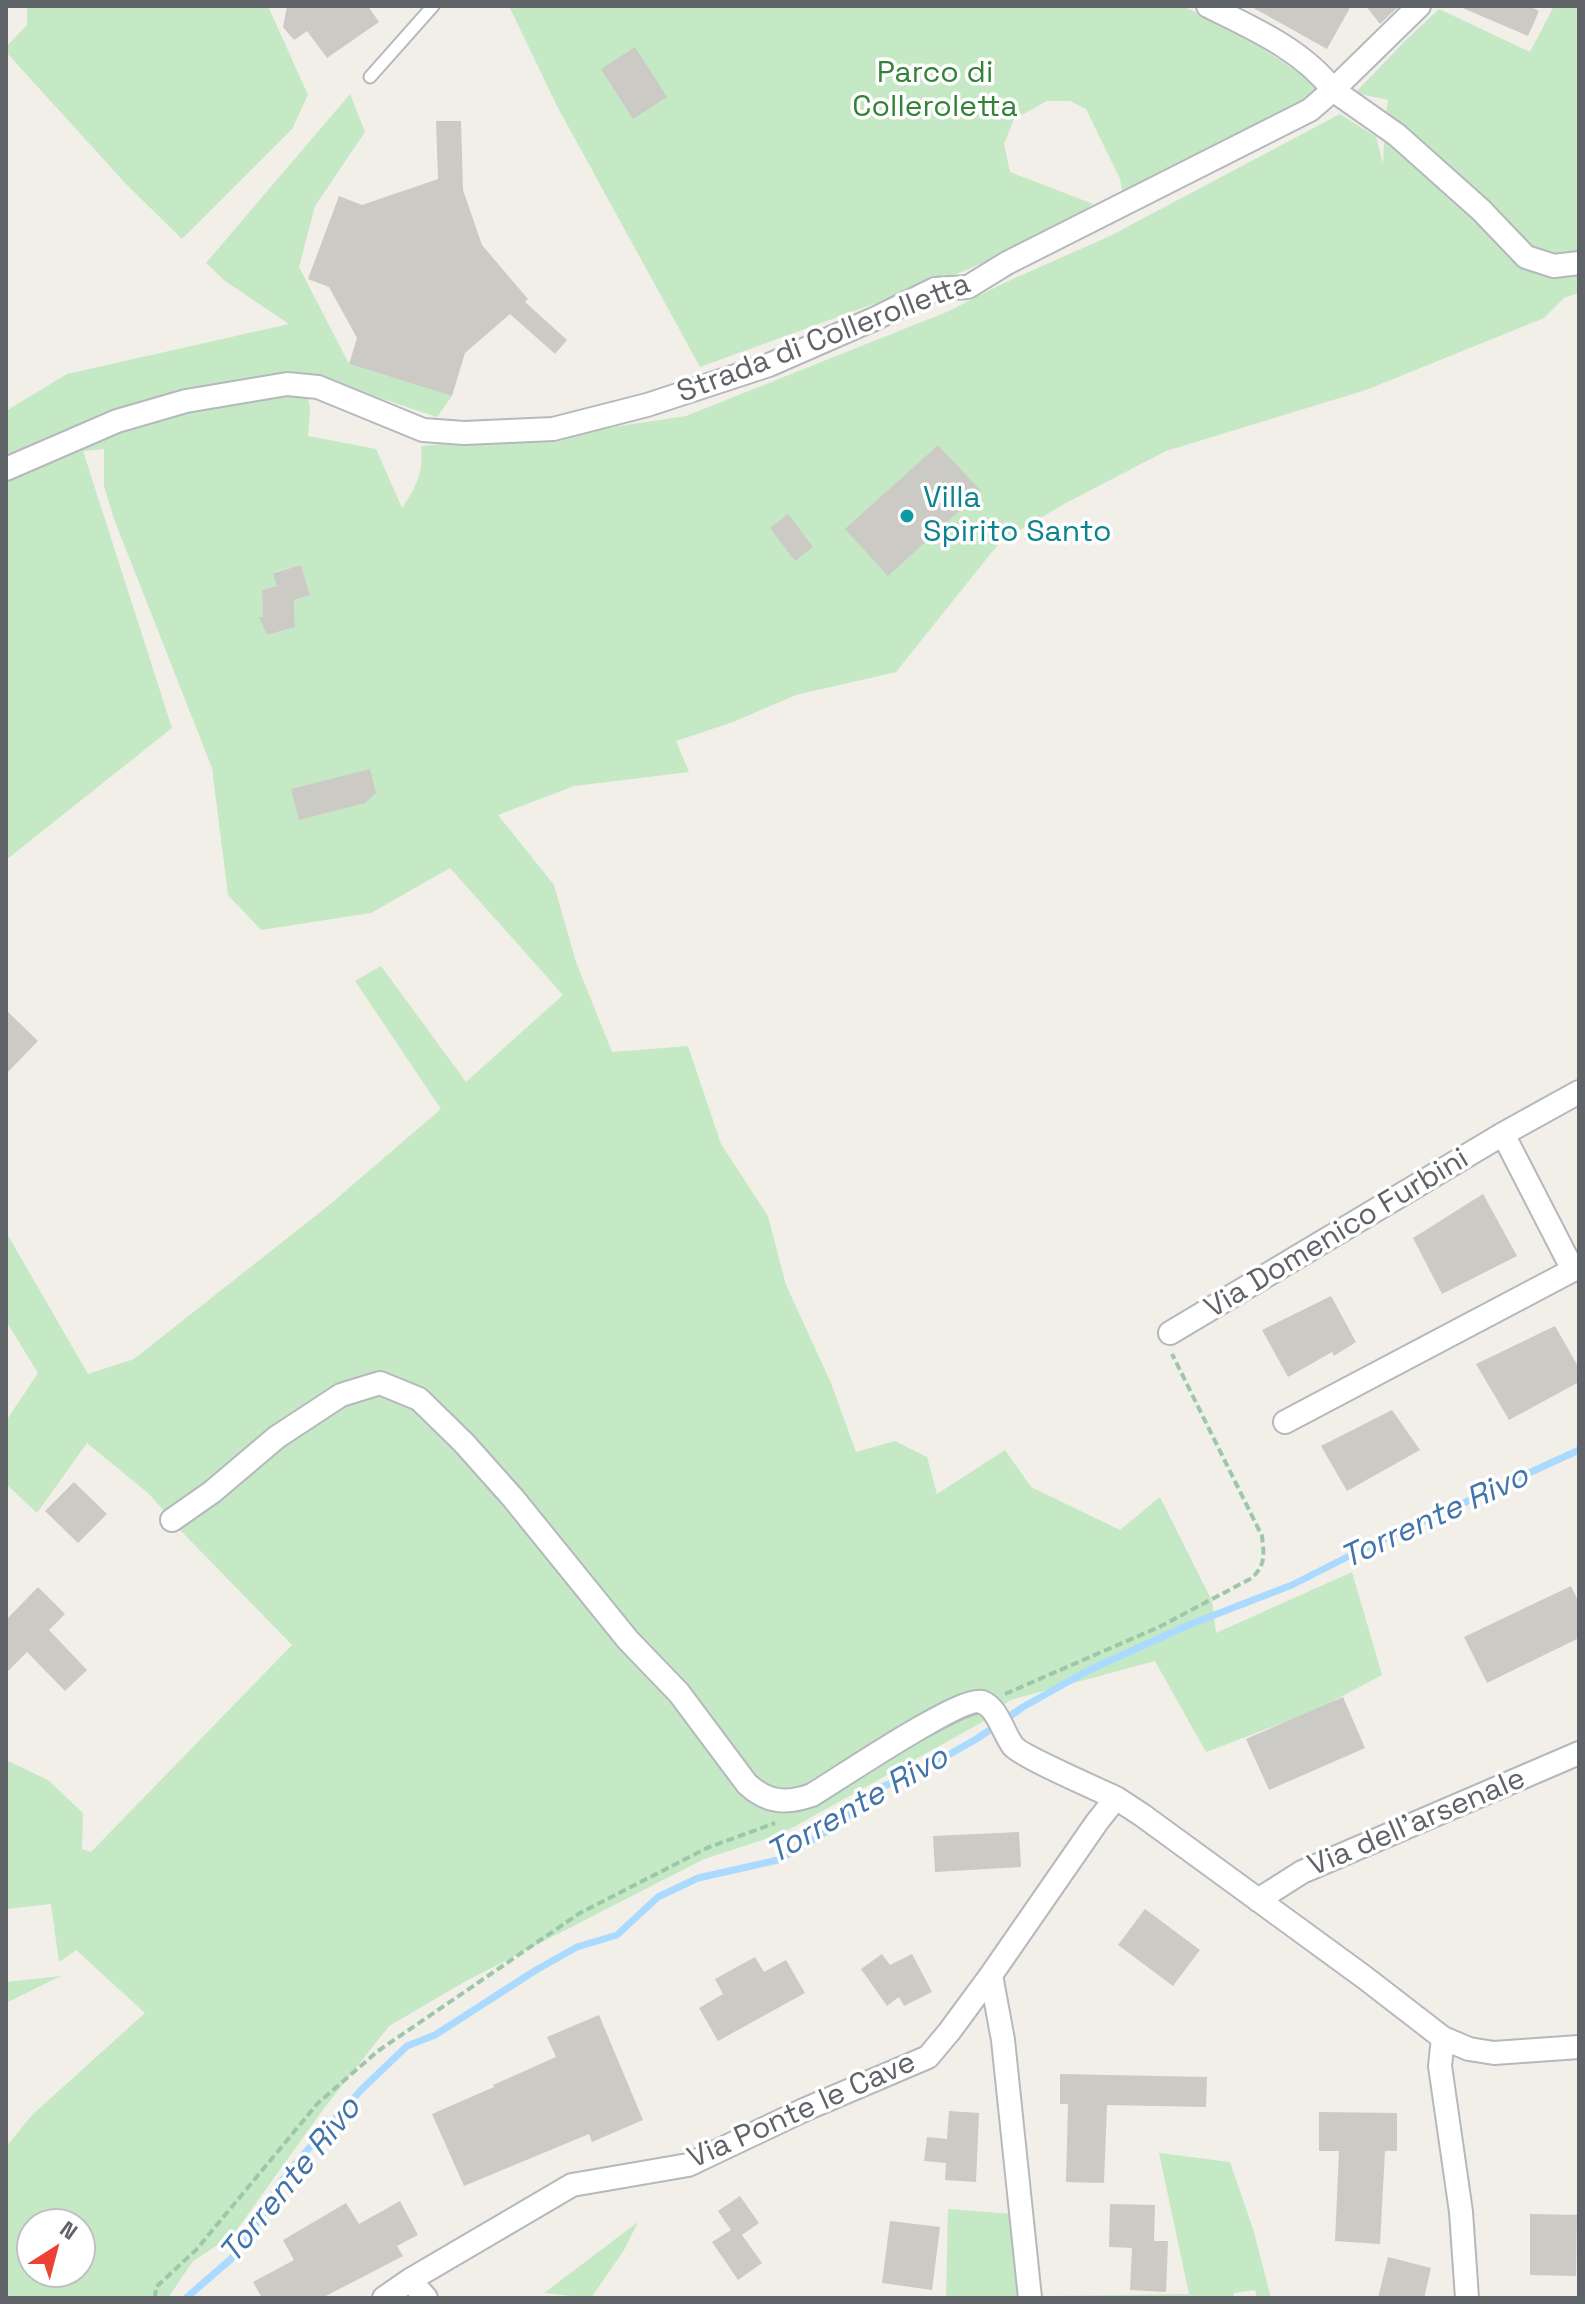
<!DOCTYPE html>
<html>
<head>
<meta charset="utf-8">
<style>
  body { margin:0 }
  #map { position:relative; width:1585px; height:2304px; overflow:hidden; background:#f1efe8; font-family:"Space Grotesk",sans-serif }
  canvas { display:block }
  .frame { position:absolute; inset:0; border:8px solid #5f6368; pointer-events:none }
  .north { position:absolute; left:16px; top:2208px; width:80px; height:80px; box-sizing:border-box; background:#fff; border:2px solid #bfc1c3; border-radius:50%; rotate:36deg; font-size:22px; font-weight:700; line-height:32px; text-align:center; color:#5f6368 }
  .north::after { content:''; display:block; margin:auto; width:28px; height:36px; background:#ea4335; clip-path:polygon(50% 0,100% 100%,50% 72%,0 100%) }
</style>
</head>
<body>
<div id="map">
<canvas width="1585" height="2304"></canvas>
<div class="frame"></div>
<div class="north">N</div>
</div>
<script>
const context = document.querySelector('canvas').getContext('2d');
context.lineJoin = 'round';
function paint(path, color) { context.fillStyle = color; context.fill(path, 'evenodd'); }
function trace(path, color, width, dash) { context.strokeStyle = color; context.lineWidth = width; context.lineCap = dash ? 'butt' : 'round'; context.setLineDash(dash || []); context.stroke(path); }
function label(font, color, halo, rows, align = 'center') {
  context.font = font + ' "Space Grotesk",sans-serif'; context.lineWidth = 7; context.setLineDash([]); context.textBaseline = 'middle'; context.strokeStyle = halo; context.fillStyle = color; for (const [text, x, y, turn = 0] of rows) {
    context.save(); context.translate(x, y); context.rotate((+turn || 0) * Math.PI / 180); context.textAlign = isNaN(turn) ? turn : align; if (halo) context.strokeText(text, 0, 0); context.fillText(text, 0, 0); context.restore();
  }
}
const green = new Path2D(`
  M27,6H268L308,95L292,129L182,239L126,184L6,52V47L27,25Z
  M509,6H1182L1235,30L1322,88L1310,104L1123,195L1120,179L1086,109L1070,101H1047L1014,119L1004,144L1010,172L1093,204L1058,231L959,273L700,367L557,106Z
  M1554,6H1579V293L1564,298L1544,318L1366,390L1166,451L1064,504L1000,542L896,672L796,695L733,722L676,741L689,772L574,786L498,815L554,885L576,962L612,1052L688,1046L721,1144L768,1216L786,1285L831,1383L856,1452L895,1441L927,1457L937,1494L1005,1450L1031,1487L1120,1530L1160,1497L1212,1601L1216,1633L1352,1572L1382,1675L1314,1711L1206,1752L1155,1661L1010,1700L986,1720L781,1834L704,1859L466,1981L389,2026L325,2107L233,2235L193,2261L168,2298H6V2147L32,2115L145,2013L76,1950L59,1962L51,1904L6,1909V1763L8,1761L48,1780L83,1813L82,1849L91,1852L292,1645L183,1533L149,1494L87,1443L37,1513L6,1484V1421L38,1373L6,1321V1232L88,1374L134,1359L328,1206L441,1109L355,981L381,966L466,1082L563,995L450,868L371,913L261,930L228,895L212,768L114,519L104,486V449L83,451L172,728L6,860V478L55,452L6,457V411L67,374L289,324L225,281L206,263L350,94L365,132L315,206L299,267L349,364L452,396L437,417L302,372L310,408L308,436L376,449L402,508C416,488 424,471 421,446L579,432L686,416L949,311L1004,283L1110,236L1340,114L1376,137L1383,164L1385,123L1388,100L1355,93L1407,39L1439,9L1530,52ZM938,445L980,491L846,529ZM301,565L310,595L294,600L295,627L267,635L260,618L268,616L270,601L262,603V590L277,586L274,572ZM32,2224H80V2272H32Z
  M61,1976L6,2003V1982Z
  M1159,2153L1230,2162L1254,2232L1271,2298H1257L1255,2290L1234,2293V2298H1050L1049,2296L1189,2294Z
  M948,2209L1013,2214L1019,2298H946Z
  M638,2222L624,2250L591,2298L544,2293Z`);
const stream = new Path2D(`
  M186,2298L231,2259L262,2217L279,2184L302,2156L361,2090L407,2046L435,2035L536,1970L577,1947L617,1935L658,1897L698,1878L778,1860L838,1825L878,1789L936,1762L978,1738L1023,1707L1089,1670L1191,1624L1292,1585L1361,1550L1579,1450`);
const building = new Path2D(`
  M287,6H368L379,22L327,58L307,31L294,40L283,27Z
  M1250,6H1351L1327,49Z
  M1366,6H1399L1380,24Z
  M1458,6H1529L1539,11L1528,36Z
  M635,47L667,97L633,119L601,69Z
  M436,121H461L463,190L482,245L528,299L525,302L567,340L555,354L510,314L465,353L452,396L349,364L357,338L329,287L308,279L339,196L362,205L438,179Z
  M938,445L981,491L888,576L845,529Z
  M788,514L813,547L795,561L770,528Z
  M301,565L310,595L294,600L295,627L267,635L259,617H263L262,590L277,586L273,573Z
  M370,769L376,793L365,803L299,820L291,789Z
  M6,1010L38,1041L6,1074Z
  M1483,1194L1517,1256L1442,1294L1413,1238Z
  M1331,1296L1356,1342L1334,1356L1332,1352L1288,1377L1262,1330Z
  M1555,1326L1579,1368V1382L1509,1420L1476,1364Z
  M1392,1410L1420,1450L1347,1491L1321,1446Z
  M74,1482L107,1514L78,1543L45,1511Z
  M1571,1586L1579,1603V1638L1487,1683L1464,1637Z
  M38,1587L65,1614L49,1630L87,1670L65,1691L27,1652L6,1673V1620Z
  M1343,1697L1365,1748L1269,1790L1246,1739Z
  M1019,1832L1021,1867L935,1872L933,1836Z
  M1145,1909L1200,1950L1173,1986L1118,1945Z
  M882,1954L890,1965L912,1954L932,1992L904,2006L899,1997L887,2006L861,1969Z
  M755,1957L764,1972L786,1960L805,1993L718,2041L699,2008L723,1994L715,1979Z
  M599,2015L643,2120L592,2142L589,2134L464,2186L432,2114L494,2087L493,2085L556,2057L547,2037Z
  M1060,2074L1207,2077L1206,2107L1107,2105L1104,2183L1066,2182L1068,2104H1060Z
  M949,2111L979,2113L976,2182L945,2180L946,2163L924,2161L927,2137L947,2139Z
  M1319,2112L1397,2113V2151H1385L1380,2244L1335,2241L1339,2151H1319Z
  M740,2196L759,2223L742,2235L762,2263L738,2280L712,2242L731,2230L718,2211Z
  M400,2201L418,2235L397,2246L403,2256L322,2298H262L253,2282L294,2260L283,2240L346,2203L359,2224Z
  M1110,2204L1155,2205L1154,2241H1168L1166,2292L1130,2290L1132,2248L1109,2247Z
  M1530,2214L1577,2215L1576,2276L1530,2275Z
  M890,2221L940,2227L932,2290L882,2283Z
  M1388,2257L1431,2268L1424,2298H1378Z`);
const path = new Path2D(`
  M1005,1694L1159,1627L1252,1578C1266,1564 1264,1555 1262,1536L1172,1354
  M155,2298L156,2287L196,2250L318,2103L378,2051L580,1913L707,1848L775,1823`);
const service = new Path2D(`
  M370,77L433,6`);
const minor = new Path2D(`
  M1419,6L1333,90L1397,135L1481,210L1526,257L1554,266L1579,263
  M6,469L117,421L186,401L287,384L318,387L423,430L464,433L553,429L647,405L769,365L874,319L935,289L968,287L1007,263L1310,110L1333,90C1303,50 1252,28 1208,6
  M1170,1333L1503,1134L1579,1092
  M1285,1422L1573,1270L1503,1134
  M172,1520L212,1492L277,1437L341,1395L380,1383L419,1399L464,1443L513,1498L628,1640L679,1693L747,1784C767,1803 787,1804 812,1795C837,1780 962,1695 982,1702C998,1708 1003,1733 1013,1746C1021,1756 1099,1790 1116,1798
  M1258,1900L1302,1872L1579,1753
  M991,1975L1003,2040L1030,2298
  M1443,2038L1440,2066L1461,2212L1467,2298
  M410,2280L426,2298
  M384,2298L410,2280L572,2185L688,2165L806,2109L928,2057L949,2032L991,1975L1097,1822L1116,1798L1142,1815L1364,1977L1443,2038L1469,2049L1494,2053L1579,2047`);
const markers = [
  [907,516,8,"#0f9aa8"]
];
const parkNames = [
  ["Parco di",935,74],
  ["Colleroletta",935,108]
];
const streetNames = [
  ["Strada di Collerolletta",824,339,-21],
  ["Via Domenico Furbini",1337,1234,-31],
  ["Via dell'arsenale",1417,1823,-23],
  ["Via Ponte le Cave",802,2111,-24]
];
const cultureNames = [
  ["Villa",923,499],
  ["Spirito Santo",923,533]
];
const waterNames = [
  ["Torrente Rivo",1435,1518,-25],
  ["Torrente Rivo",858,1806,-30],
  ["Torrente Rivo",291,2181,-51]
];
paint(green, '#c5e8c5');
trace(stream, '#aadaff', 7);
paint(building, '#cccac5');
trace(service, '#b5b8bc', 15);
trace(minor, '#b5b8bc', 26);
trace(path, '#9cc7a9', 4, [8, 4]);
trace(service, '#fff', 11);
trace(minor, '#fff', 22);
for (const [x, y, r, color] of markers) { const dot = new Path2D(); dot.arc(x, y, r, 0, 2 * Math.PI); context.fillStyle = color; context.fill(dot); trace(dot, '#fff', 3); }
label('30px', '#348238', '#fff', parkNames);
label('30px', '#5f6368', '#fff', streetNames);
label('30px', '#0d838f', '#fff', cultureNames, 'left');
label('italic 32px', '#4174aa', '#fff', waterNames);
</script>
</body>
</html>
